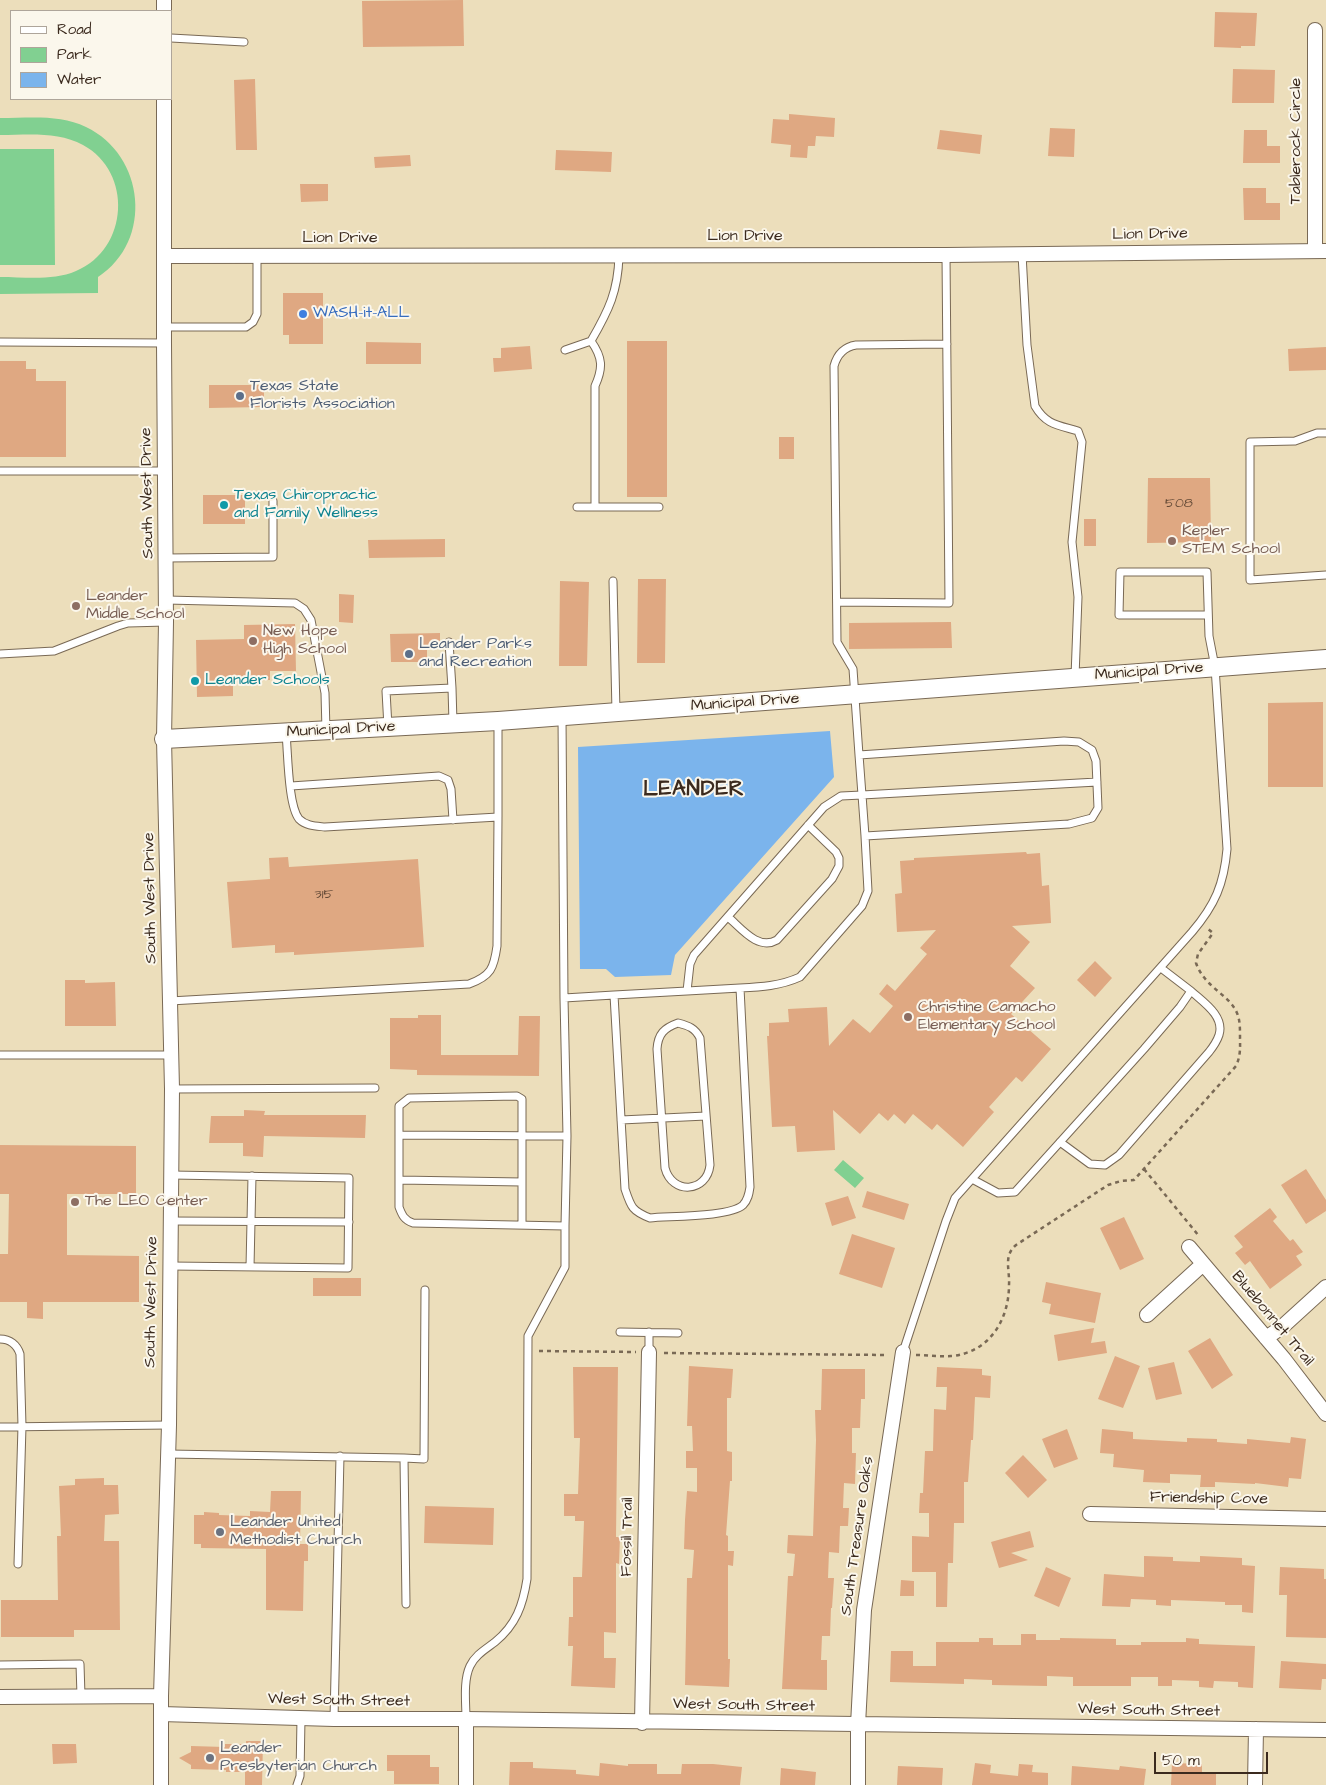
<!DOCTYPE html>
<html>
<head>
<meta charset="utf-8">
<style>
  body { margin:0 }
  #map { position:relative; width:1326px; height:1785px; overflow:hidden; background:#ecdebb; font-family:"Architects Daughter",sans-serif }
  canvas { display:block }
  .legend { position:absolute; left:10px; top:10px; width:162px; height:90px; box-sizing:border-box; background:#fbf7ec; border:1px solid #aea59a; margin:0; padding:6px 9px; list-style:none; font-size:15px; color:#3b2a1e }
  .legend li { display:flex; align-items:center; gap:10px; height:25px }
  .legend b { width:25px; border:1px solid #aea59a }
  .scale { position:absolute; left:1154px; top:1752px; width:114px; height:22px; box-sizing:border-box; border:2px solid #3b2a1e; border-top:0; padding-left:6px; font-size:15px; line-height:18px; white-space:nowrap; color:#3b2a1e; -webkit-text-stroke:4px #fbf7ec; paint-order:stroke }
</style>
</head>
<body>
<div id="map">
<canvas width="1326" height="1785"></canvas>
<ul class="legend">
<li><b style="height:6px;background:#fff"></b>Road</li>
<li><b style="height:14px;background:#81d091"></b>Park</li>
<li><b style="height:14px;background:#7bb4ec"></b>Water</li>
</ul>
<div class="scale">50 m</div>
</div>
<script>
const context = document.querySelector('canvas').getContext('2d');
context.lineJoin = 'round';
function paint(path, color) { context.fillStyle = color; context.fill(path, 'evenodd'); }
function trace(path, color, width, dash) { context.strokeStyle = color; context.lineWidth = width; context.lineCap = dash ? 'butt' : 'round'; context.setLineDash(dash || []); context.stroke(path); }
function label(font, color, halo, rows, align = 'center') {
  context.font = font + ' "Architects Daughter",sans-serif'; context.lineWidth = 4; context.setLineDash([]); context.textBaseline = 'middle'; context.strokeStyle = halo; context.fillStyle = color; for (const [text, x, y, turn = 0] of rows) {
    context.save(); context.translate(x, y); context.rotate((+turn || 0) * Math.PI / 180); context.textAlign = isNaN(turn) ? turn : align; if (halo) context.strokeText(text, 0, 0); context.fillText(text, 0, 0); context.restore();
  }
}
const green = new Path2D(`
  M0,118C29,118 60,114 86,127C145,155 154,241 98,277V293L0,294V277C25,277 53,281 76,271C129,249 133,172 83,145C58,131 27,135 0,135Z
  M0,149H54L55,265H0Z
  M843,1160L864,1178L855,1188L834,1170Z`);
const water = new Path2D(`
  M830,731L834,777L675,955L671,975L615,977L606,969H580L578,747Z`);
const building = new Path2D(`
  M463,0L464,46L363,47L362,1Z
  M1215,12L1257,13L1255,46H1241V48L1214,47Z
  M1233,69L1275,70L1274,103H1232Z
  M255,79L257,150H236L234,80Z
  M789,114L835,118L834,137L816,136L815,146H808L807,158L790,157L791,145L771,143L773,119L789,120Z
  M1050,128L1075,129L1074,157L1048,156Z
  M940,130L982,135L980,154L937,149Z
  M1244,130H1267V146H1280V163H1243Z
  M556,150L612,152L611,172L555,170Z
  M410,155L411,166L375,168L374,157Z
  M300,184H328V201L301,202Z
  M1243,188H1266V203H1280V220H1244Z
  M283,293H323V344H289V335H283Z
  M627,341H667V497H627Z
  M366,342L421,343V364H366Z
  M530,346L532,369L494,372L493,358H501V348Z
  M1326,347V370L1289,371L1288,349Z
  M0,361H26V369H36V381H66V457H0Z
  M209,385H264V407L209,408Z
  M779,437H794V459H779Z
  M1148,478H1210L1211,542L1147,543Z
  M203,495H245V524H203Z
  M1084,519H1096V546H1084Z
  M445,539V557L369,558L368,540Z
  M638,579H666L665,663H637Z
  M560,581L589,582L587,666H559Z
  M339,594L354,595L353,623L339,622Z
  M951,622L952,648L849,649V623Z
  M295,624L296,671H270V680L233,681V696L197,697L196,640L244,639V625Z
  M440,633V647H427V662H391L390,634Z
  M1323,702V787H1268V703Z
  M1026,852L1027,854L1040,853L1042,886L1049,885L1051,923L1012,926L1030,942L1010,966L1035,988L1011,1014L1051,1049L1022,1082L1016,1077L989,1107L994,1112L963,1147L937,1124L932,1130L913,1114L905,1124L894,1114L888,1121L879,1113L860,1134L833,1110L835,1150L797,1152L795,1126L772,1127L767,1036H769V1023L789,1022L788,1009L827,1007L829,1046L853,1019L870,1033L893,1006L879,994L887,984L895,991L927,954L920,948L936,930L897,932L895,894L902,893L900,861L914,860V858Z
  M288,857L289,867L418,859L424,947L294,955V952L275,953V945L232,948L227,882L270,879L269,858Z
  M1095,961L1112,978L1095,997L1077,980Z
  M65,980H85V983L115,982L116,1026H65Z
  M418,1015H441V1055H518L519,1016H540L539,1076L417,1075V1070L390,1069V1018H418Z
  M244,1110L265,1111L264,1115H366L365,1138L264,1136L263,1157L243,1156V1143H209L211,1116H244Z
  M0,1145L136,1146V1194H67V1255L139,1256V1302H43V1319L27,1318V1302H0V1254H8L9,1194H0Z
  M1306,1169L1326,1200V1211L1306,1224L1281,1185Z
  M867,1191L909,1204L904,1220L862,1207Z
  M848,1196L856,1218L832,1226L825,1203Z
  M1270,1208L1277,1217L1273,1221L1290,1241L1293,1239L1303,1252L1296,1256L1302,1265L1270,1289L1250,1261L1245,1265L1235,1253L1243,1247L1234,1236Z
  M1124,1217L1144,1259L1120,1270L1100,1228Z
  M852,1234L895,1248L882,1288L839,1274Z
  M313,1278H361V1296H313Z
  M1046,1282L1101,1293L1095,1323L1049,1314L1051,1304L1042,1302Z
  M1094,1328L1091,1343L1105,1341L1107,1353L1058,1361L1054,1335Z
  M1210,1338L1233,1375L1212,1389L1188,1351Z
  M1115,1356L1140,1366L1123,1408L1098,1399Z
  M1174,1362L1182,1394L1156,1400L1148,1368Z
  M689,1366L733,1369L731,1398H727V1451L732,1452V1481H730L726,1535L728,1536V1551H734L733,1566L728,1565V1659H730L729,1687L685,1685L687,1578H692L694,1550L684,1549L685,1520L687,1491L697,1492V1468H686V1451H693L692,1426H687Z
  M573,1367H618L616,1537H620L619,1564L616,1563V1633L604,1632V1658H616L615,1688L571,1686L573,1646H568L569,1617H573V1577H582L584,1521H575V1516H564V1494H578L580,1438H574Z
  M937,1367L982,1369V1375L991,1376L990,1398L975,1397L973,1440H971L968,1482H964V1523H954L953,1563H948L947,1607H936V1572H912V1536L929,1537V1513H919L920,1493H923L925,1451H933L934,1409L946,1410L947,1387H936Z
  M822,1369H865V1399H861L860,1428H852V1453H856L855,1484L844,1483L843,1508H849L848,1526H840L839,1553L829,1552L828,1578H834L832,1608H831L830,1636H822L821,1660H827V1690L782,1689L788,1576H793L795,1554L787,1553L788,1535L813,1536L816,1440L815,1410H821Z
  M1067,1429L1078,1459L1054,1468L1042,1439Z
  M1102,1429L1133,1432V1439L1187,1442V1438L1217,1439V1442L1247,1444V1439L1290,1443L1291,1437L1306,1439L1301,1479L1289,1478L1288,1487L1255,1483V1484L1215,1482V1487H1200L1201,1475L1170,1474V1483L1143,1482L1144,1470L1113,1467L1114,1454L1100,1453Z
  M1023,1455L1047,1480L1028,1498L1005,1473Z
  M104,1478V1485H118L119,1514L105,1515L104,1541H119L120,1630H74V1637H1V1600H58L57,1536H61L59,1486L75,1485V1479Z
  M271,1491H301L300,1544H308V1561H304L303,1611L266,1610V1549L201,1548V1544H194V1515H204V1512L219,1513V1515L250,1516V1511L270,1512Z
  M425,1506L494,1508L493,1545L424,1543Z
  M1030,1531L1034,1547L1011,1553L1028,1560L999,1568L991,1542Z
  M1144,1556L1173,1557V1561L1200,1562V1556L1242,1558V1565L1255,1566L1253,1613L1242,1612V1605H1225V1602L1171,1600V1606L1156,1605V1600L1131,1599L1130,1607L1102,1606L1104,1574L1144,1577Z
  M1046,1567L1071,1578L1059,1607L1034,1596Z
  M1280,1567L1324,1569V1579H1326V1638L1286,1637L1287,1595H1279Z
  M901,1580L914,1581V1596H900Z
  M1021,1634H1036V1640H1060V1638L1116,1639V1645H1141V1642H1186V1638L1199,1639V1644L1255,1646L1253,1688L1238,1687V1682L1214,1681L1213,1688L1199,1687V1681L1172,1680V1686H1158V1677H1131V1686H1073V1677L1047,1676V1686L992,1685V1680L964,1679V1684L890,1682L891,1651H913V1666H936V1642H979V1638H993V1645H1021Z
  M1281,1661L1326,1664V1679H1322L1321,1690L1279,1688Z
  M246,1741H263L262,1785H245V1772H226V1770L191,1769V1765L179,1758L191,1752V1746L225,1747V1744H246Z
  M52,1744H76L77,1763L53,1764Z
  M387,1755H430V1767H439V1784H394V1771H387Z
  M510,1762H533V1768L576,1770V1774L599,1776L600,1763L628,1766V1764H657V1774H681L682,1764H713L742,1767L740,1785H509Z
  M975,1763L991,1765L990,1773L1018,1776L1019,1764L1033,1765L1032,1772L1048,1773V1785H972Z
  M1172,1763L1202,1764V1773H1216V1785H1171Z
  M898,1766L943,1768L942,1785H897Z
  M1072,1766L1119,1770L1120,1766L1146,1769L1144,1785H1071Z
  M781,1768L816,1772L815,1785H780Z`);
const path = new Path2D(`
  M1144,1169L1199,1236
  M539,1351L636,1352
  M664,1353L888,1355
  M916,1355C928,1355 940,1357 951,1356C989,1353 1009,1320 1009,1285C1010,1270 1003,1256 1016,1245L1108,1185L1121,1181L1134,1180L1236,1066C1241,1055 1240,1047 1240,1036C1240,1028 1240,1020 1237,1013C1229,994 1205,988 1196,963L1198,954L1213,933L1207,928`);
const service = new Path2D(`
  M171,38L244,42
  M1022,254L1027,345L1035,406C1046,425 1058,425 1078,431L1082,442L1072,542L1078,597L1075,677
  M164,327H246L253,322L257,314V256
  M0,342L164,343
  M565,350L591,341
  M1326,433H1317L1295,441L1250,442V580L1326,575
  M0,471H165
  M577,507H659
  M595,507V386C603,368 603,358 591,341C609,310 618,291 619,256
  M166,558L273,557V501
  M613,581L616,712
  M166,600L295,603L304,609L311,620L325,693L326,731
  M837,602L949,603L946,255
  M449,642L452,688
  M0,654L54,651L118,626L128,623L166,622
  M388,727L386,691L452,688L453,723
  M286,734C288,753 288,805 299,819C306,826 316,826 325,827L498,817V722
  M291,786L439,776L448,780L451,789L453,820
  M865,836L862,795L1097,782
  M728,917C741,928 758,951 777,940L832,879L839,866V858L836,852L808,825
  M687,991L740,988
  M614,995L687,991L690,964L694,955L824,807L841,796L862,795L859,755
  M564,998L614,995L625,1189C631,1207 632,1211 650,1218C670,1216 730,1217 743,1205C748,1200 749,1194 750,1187L740,988C761,987 780,986 800,977L862,906L868,891L865,836L1069,824L1092,818L1098,808L1096,761L1092,750L1079,742L1064,741L859,755L853,669L837,642L834,366C837,355 844,347 856,345L947,344
  M170,1001L469,984C491,976 494,968 497,946L498,817
  M678,1023C689,1026 695,1028 700,1038L710,1165C707,1193 672,1195 665,1168L657,1049C658,1034 664,1028 678,1023Z
  M0,1055H171
  M172,1089L375,1088
  M621,1120L706,1116
  M399,1135L567,1136
  M1060,1142L1090,1164L1105,1165L1119,1155L1209,1052C1213,1047 1217,1041 1219,1035C1225,1016 1203,1002 1191,991
  M972,1179L998,1193L1015,1192L1144,1049L1180,1007L1191,991L1161,968
  M399,1180L522,1182
  M171,1221L349,1222
  M522,1225V1099L517,1096L409,1098L399,1106V1207C402,1215 404,1220 413,1223L565,1226
  M170,1266L348,1268L349,1178L171,1175
  M250,1267L252,1176
  M620,1332L678,1333
  M649,1332V1352
  M0,1339C10,1339 17,1345 20,1354L22,1426L18,1564
  M903,1352L946,1221L955,1198L1192,932C1215,905 1224,884 1227,849L1215,667L1209,636L1207,572H1120L1119,615H1208
  M0,1427L169,1425
  M168,1454L404,1458L406,1604
  M404,1458L424,1459L425,1290
  M0,1665L80,1664L81,1696
  M334,1719L340,1456
  M466,1719C466,1703 463,1681 470,1666C475,1655 486,1649 495,1642C516,1625 523,1605 527,1579L528,1336L565,1267V1226L567,1136L564,998L562,716
  M297,1785L300,1776L301,1718`);
const minor = new Path2D(`
  M164,0V11
  M1315,251V30
  M164,256L946,255L1326,251
  M1189,1247L1284,1359L1326,1414
  M1147,1315L1203,1264
  M1266,1338L1282,1327L1326,1287
  M1090,1514L1326,1519
  M0,1697L161,1696
  M161,1714L334,1719H466L1326,1730
  M466,1719V1785
  M642,1723L649,1352
  M161,1785V1696L169,1425L172,1089L164,739L166,622L164,343V99
  M858,1785V1725L864,1610L903,1352
  M1255,1785L1256,1729`);
const tertiary = new Path2D(`
  M164,739L498,721L1326,659`);
const markers = [
  [303,314,5,"#3f7fe0"],
  [240,396,5,"#5c6f8a"],
  [224,505,5,"#0f9aa8"],
  [1172,541,5,"#8d6e63"],
  [76,606,5,"#8d6e63"],
  [253,641,5,"#8d6e63"],
  [409,654,5,"#5c6f8a"],
  [195,681,5,"#0f9aa8"],
  [908,1017,5,"#8d6e63"],
  [75,1202,5,"#8d6e63"],
  [220,1532,5,"#6b7280"],
  [210,1758,5,"#6b7280"]
];
const numberNames = [
  ["508",1179,504],
  ["315",324,895]
];
const streetNames = [
  ["Tablerock Circle",1297,141,-90],
  ["Lion Drive",1150,235,-1],
  ["Lion Drive",745,237],
  ["Lion Drive",340,239],
  ["South West Drive",148,493,-91],
  ["Municipal Drive",1149,672,-4],
  ["Municipal Drive",745,703,-4],
  ["Municipal Drive",341,730,-3],
  ["South West Drive",151,898,-91],
  ["South West Drive",152,1302,-89],
  ["Bluebonnet Trail",1272,1319,50],
  ["Friendship Cove",1209,1499,1],
  ["South Treasure Oaks",858,1536,-82],
  ["Fossil Trail",628,1537,-89],
  ["West South Street",339,1701,1],
  ["West South Street",744,1706,1],
  ["West South Street",1149,1711,1]
];
const shopNames = [
  ["WASH-it-ALL",313,314]
];
const serviceNames = [
  ["Texas State",250,387],
  ["Florists Association",250,405],
  ["Leander Parks",419,645],
  ["and Recreation",419,663]
];
const cultureNames = [
  ["Texas Chiropractic",234,496],
  ["and Family Wellness",234,514],
  ["Leander Schools",205,681]
];
const educationNames = [
  ["Kepler",1182,532],
  ["STEM School",1182,550],
  ["Leander",86,597],
  ["Middle School",86,615],
  ["New Hope",263,632],
  ["High School",263,650],
  ["Christine Camacho",918,1008],
  ["Elementary School",918,1026],
  ["The LEO Center",85,1202]
];
const worshipNames = [
  ["Leander United",230,1523],
  ["Methodist Church",230,1541],
  ["Leander",220,1749],
  ["Presbyterian Church",220,1767]
];
const districtNames = [
  ["LEANDER",694,791]
];
paint(green, '#81d091');
paint(water, '#7bb4ec');
paint(building, '#dfa882');
trace(service, '#796955', 9);
trace(minor, '#796955', 16);
trace(tertiary, '#796955', 20);
trace(path, '#796955', 2.5, [4, 4]);
trace(service, '#fff', 7);
trace(minor, '#fff', 14);
trace(tertiary, '#fff', 18);
for (const [x, y, r, color] of markers) { const dot = new Path2D(); dot.arc(x, y, r, 0, 2 * Math.PI); context.fillStyle = color; context.fill(dot); trace(dot, '#fbf7ec', 2); }
label('14px', '#644a37', null, numberNames);
label('16px', '#3b2a1e', '#fbf7ec', streetNames);
label('16px', '#366cbe', '#fbf7ec', shopNames, 'left');
label('16px', '#4e5e75', '#fbf7ec', serviceNames, 'left');
label('16px', '#0d838f', '#fbf7ec', cultureNames, 'left');
label('16px', '#785e54', '#fbf7ec', educationNames, 'left');
label('16px', '#5b616d', '#fbf7ec', worshipNames, 'left');
context.letterSpacing = '1px';
label('bold 21px', '#3b2a1e', '#fbf7ec', districtNames);
context.letterSpacing = '0px';
</script>
</body>
</html>
